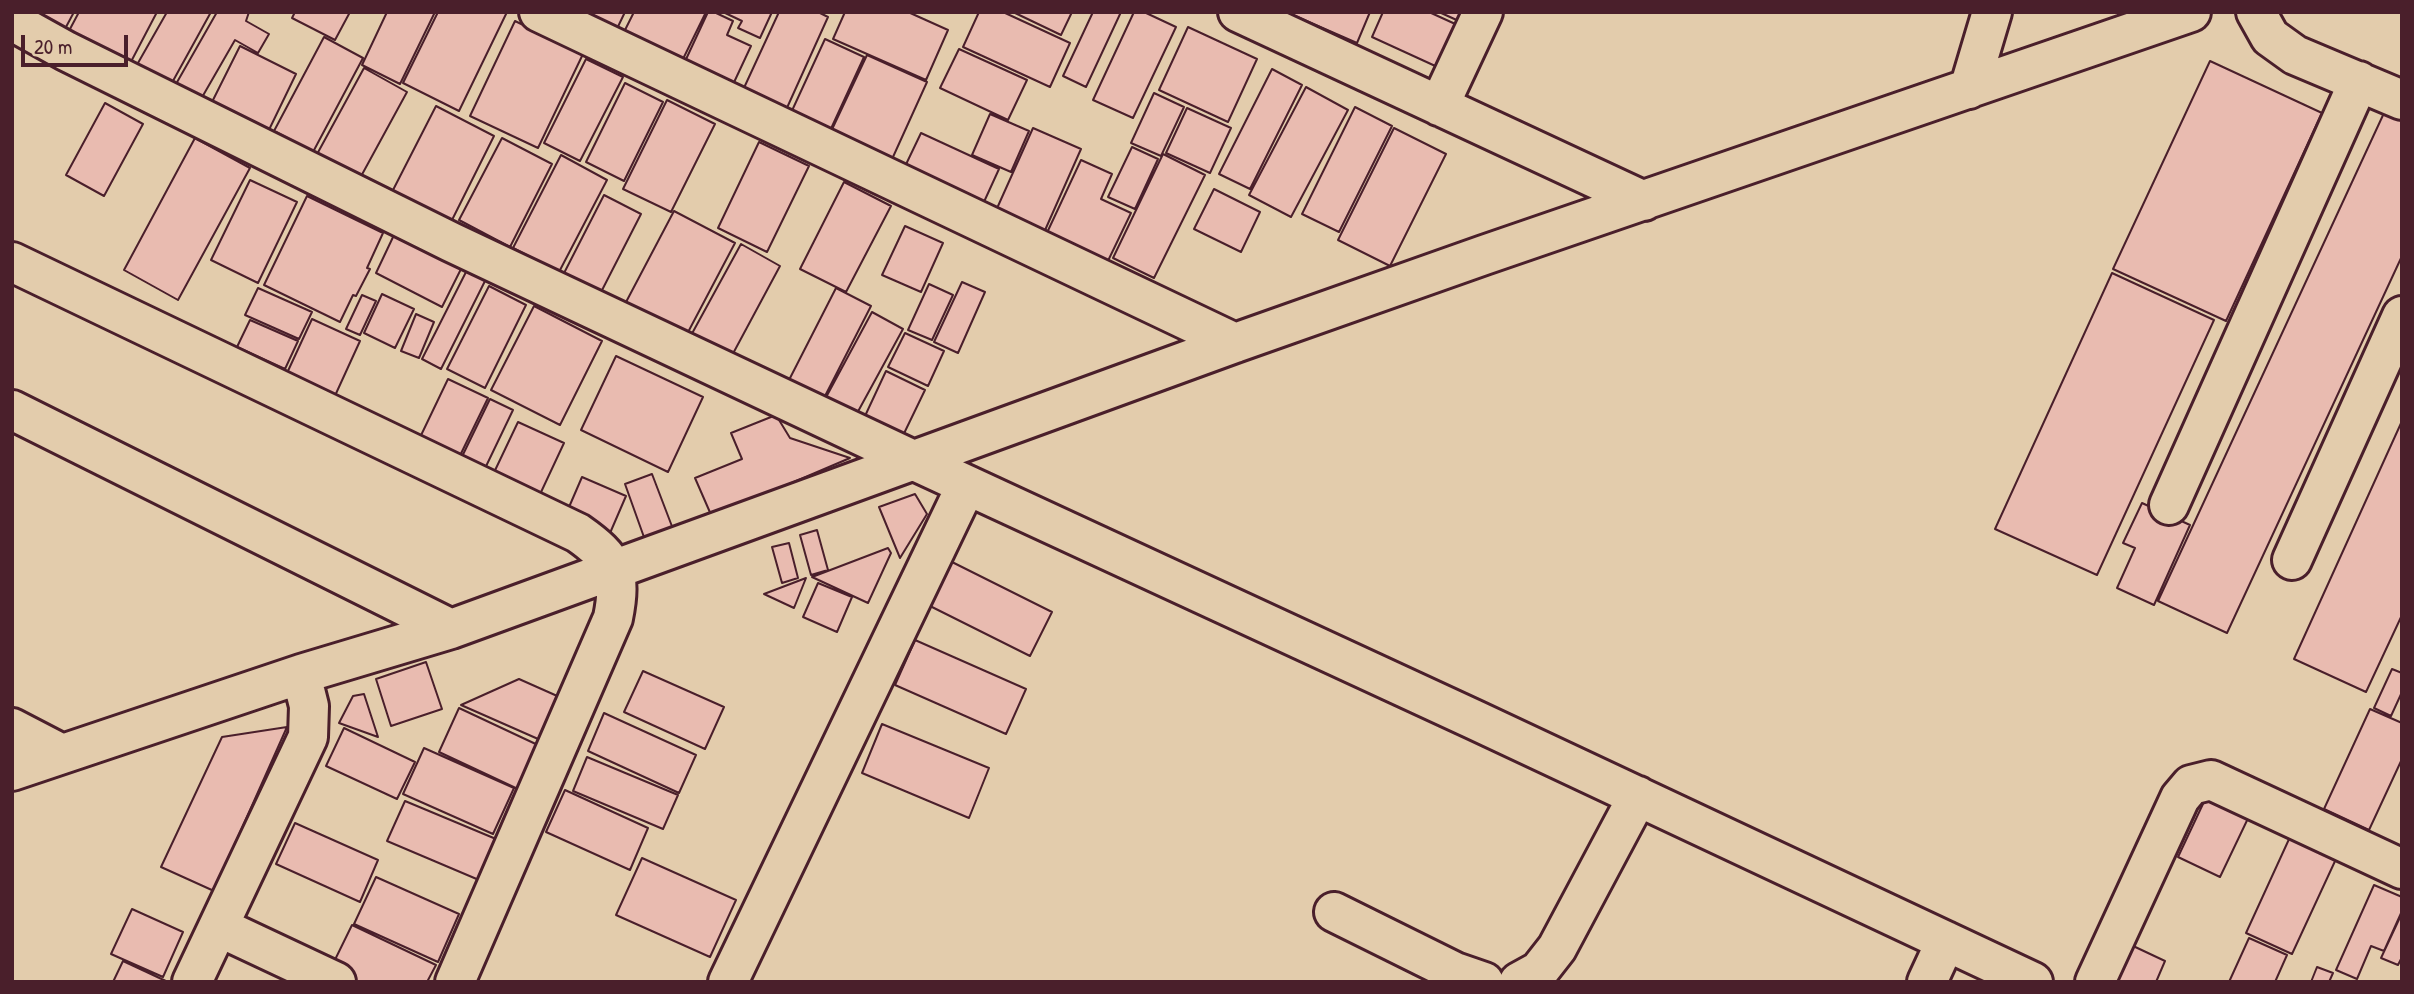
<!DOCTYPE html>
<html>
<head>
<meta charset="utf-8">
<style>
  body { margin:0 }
  #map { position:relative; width:2414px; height:994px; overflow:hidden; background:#e3ccac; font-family:"Patrick Hand",sans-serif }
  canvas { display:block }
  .frame { position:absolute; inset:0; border:14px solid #4a1f2b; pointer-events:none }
  .scale { position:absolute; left:21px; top:35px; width:107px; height:32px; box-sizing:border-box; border:4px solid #4a1f2b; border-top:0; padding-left:9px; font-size:21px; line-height:24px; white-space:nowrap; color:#4a1f2b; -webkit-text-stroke:5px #e3ccac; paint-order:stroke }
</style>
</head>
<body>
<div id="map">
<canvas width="2414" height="994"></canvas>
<div class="frame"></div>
<div class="scale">20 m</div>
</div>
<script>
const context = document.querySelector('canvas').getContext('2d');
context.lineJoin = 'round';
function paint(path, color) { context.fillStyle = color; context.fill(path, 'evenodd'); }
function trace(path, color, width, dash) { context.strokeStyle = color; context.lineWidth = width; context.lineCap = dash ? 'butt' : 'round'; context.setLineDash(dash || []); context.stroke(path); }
const building = new Path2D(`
  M27,12H74L58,42Z
  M79,12H157L123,77L61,46Z
  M167,12H211L168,90L134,70Z
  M217,12H249L246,21L269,34L258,53L235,40L197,106L172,91Z
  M295,12H350L335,40L292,18Z
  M387,12H435L400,84L362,65Z
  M438,12H507L459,111L403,83Z
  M559,12H625L613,37Z
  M634,12H706L682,61L624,32Z
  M708,12H714L733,21L727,35L751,46L729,93L681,70Z
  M723,12H772L760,38L738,28L742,21Z
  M779,12H818L828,17L786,110L743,90Z
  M845,12H908L948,30L926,80L833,39Z
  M979,12H1003L1070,43L1050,87L963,47Z
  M1013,12H1072L1061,35Z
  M1093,12H1121L1086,87L1063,76Z
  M1134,12H1144L1176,27L1133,118L1093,100Z
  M1286,12H1370L1357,43Z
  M1383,12H1429L1464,28L1444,70L1372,37Z
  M1439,12H1465L1461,22Z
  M515,21L583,54L538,148L470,116Z
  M1188,27L1257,59L1228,122L1159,90Z
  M324,37L363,58L313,152L274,131Z
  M825,39L864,57L829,133L790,115Z
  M240,46L296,74L266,136L209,108Z
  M959,49L1027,80L1008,120L940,88Z
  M867,55L927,82L888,168L827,140Z
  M586,59L623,77L580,161L544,143Z
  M2210,61L2322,113L2226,321L2113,269Z
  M364,68L407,92L359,180L316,156Z
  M1272,69L1302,85L1250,189L1219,174Z
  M625,83L663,102L624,181L586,162Z
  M1306,87L1348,110L1291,217L1249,195Z
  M1154,93L1184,107L1161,156L1131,143Z
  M667,100L715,124L671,212L623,189Z
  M105,103L143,124L104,196L66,175Z
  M436,106L494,136L451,222L392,192Z
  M1355,107L1392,126L1339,232L1302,214Z
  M1187,108L1231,128L1210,173L1166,153Z
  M2384,113L2402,121V256L2227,633L2158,601Z
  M990,114L1029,131L1011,172L972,155Z
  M1033,128L1081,149L1042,237L994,215Z
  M1394,128L1446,154L1390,266L1338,240Z
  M921,133L999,169L978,215L899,179Z
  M195,138L250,168L178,300L124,270Z
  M502,138L552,164L510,247L459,220Z
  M759,142L809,166L767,252L718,228Z
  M1132,147L1158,159L1135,209L1108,197Z
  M1163,154L1205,175L1154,278L1113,258Z
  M561,155L607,180L559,272L513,248Z
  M1081,160L1112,174L1101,199L1131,213L1106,265L1045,237Z
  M250,180L297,202L258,283L211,260Z
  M844,182L891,206L846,292L800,269Z
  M1214,189L1260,212L1241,252L1194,229Z
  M604,195L641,214L598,298L561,279Z
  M307,196L383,233L367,268L370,269L356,296L353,295L340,322L264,285Z
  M674,211L735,243L686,336L625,304Z
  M905,226L943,243L921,292L882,275Z
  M394,235L461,269L442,307L376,273Z
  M741,244L780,266L729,361L689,339Z
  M467,270L486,279L441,369L422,359Z
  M2112,273L2214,320L2097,575L1995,529Z
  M962,282L985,292L958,353L934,342Z
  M929,284L953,295L932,340L908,330Z
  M489,286L526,305L485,388L447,369Z
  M258,288L312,312L299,339L245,315Z
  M836,288L871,306L823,400L788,382Z
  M382,294L414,309L395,348L364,333Z
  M362,295L376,301L360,335L346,329Z
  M534,306L602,341L560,425L491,390Z
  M872,312L903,329L855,417L824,401Z
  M416,314L434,322L419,358L401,351Z
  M312,319L360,341L323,422L275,399Z
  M250,320L298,341L285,369L237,347Z
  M905,333L944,351L928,386L888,367Z
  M616,356L703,397L668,472L581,430Z
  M886,371L925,390L896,450L858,431Z
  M448,379L488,398L452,472L413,452Z
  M490,399L513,410L478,483L455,471Z
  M776,415L790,438L850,458L712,517L695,478L742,459L731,433Z
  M2402,421V615L2366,692L2294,659Z
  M518,422L564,443L535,505L489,483Z
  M652,474L673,529L645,540L625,484Z
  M582,477L626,496L604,547L560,528Z
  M915,494L927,514L900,558L879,507Z
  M2142,503L2190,525L2154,605L2117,588L2135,548L2123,543Z
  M817,530L828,570L811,575L800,535Z
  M789,543L798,578L782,583L772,547Z
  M888,548L891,553L868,603L812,577Z
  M944,558L1052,612L1030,656L922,602Z
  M806,578L794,608L764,594Z
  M818,583L852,597L837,632L803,617Z
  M915,640L1026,689L1006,734L895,685Z
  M426,662L442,709L391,726L376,679Z
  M2392,669L2402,673V692L2391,716L2374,708Z
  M643,671L724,707L705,749L624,712Z
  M519,679L573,703L554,746L461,705Z
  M364,694L378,737L339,723L353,696Z
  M459,708L540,746L520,790L439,752Z
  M2370,709L2402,723V759L2369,830L2324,809Z
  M604,713L696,755L679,793L588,751Z
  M882,724L989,768L969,818L862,773Z
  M287,727L214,891L161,867L222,737Z
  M344,728L415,762L397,799L326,766Z
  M424,748L514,788L493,834L403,794Z
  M587,757L678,795L663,829L573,791Z
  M2210,789L2252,810L2220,877L2178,857Z
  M565,790L648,828L630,870L546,832Z
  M405,801L496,839L479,880L387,841Z
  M295,823L378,860L360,902L276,864Z
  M2290,837L2336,859L2292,954L2246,933Z
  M642,858L736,900L710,957L616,915Z
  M376,877L459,914L438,962L354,924Z
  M2374,885L2402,897V911L2384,951L2371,946L2357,979L2336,970Z
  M132,909L183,932L163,977L111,954Z
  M2402,913V957L2398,965L2381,958Z
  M352,925L436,965L427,982H350L329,972Z
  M2249,938L2287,955L2275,982H2229Z
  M2131,945L2165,961L2156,982H2114Z
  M123,961L168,982H113Z
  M2317,967L2333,973L2329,982H2311Z`);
const minor = new Path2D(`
  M539,12L1235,343
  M1238,12L1644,201
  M2256,12L2270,37L2295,55L2402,100
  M12,21L66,51L451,242L915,461L1475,720L2033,982
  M1969,89L1992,12
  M1439,106L1483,12
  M12,262L578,533C615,559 622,573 613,618L455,982
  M12,410L451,629
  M2169,505L2359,81
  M2292,560L2402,316
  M12,728L62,754
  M12,771L301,674L451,629L1235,343L1484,255L2191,12
  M1334,912L1455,972L1484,982
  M219,927L336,982
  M192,982L308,737L309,706L301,674
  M728,982L966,486
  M1519,982L1539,971L1557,948L1638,796
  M1927,982L1946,941
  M2095,982L2180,798L2191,785L2211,780L2402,869`);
paint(building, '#e9bbb0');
trace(building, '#4a1f2b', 2);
trace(minor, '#4a1f2b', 44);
trace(minor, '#e3ccac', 38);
</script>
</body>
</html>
